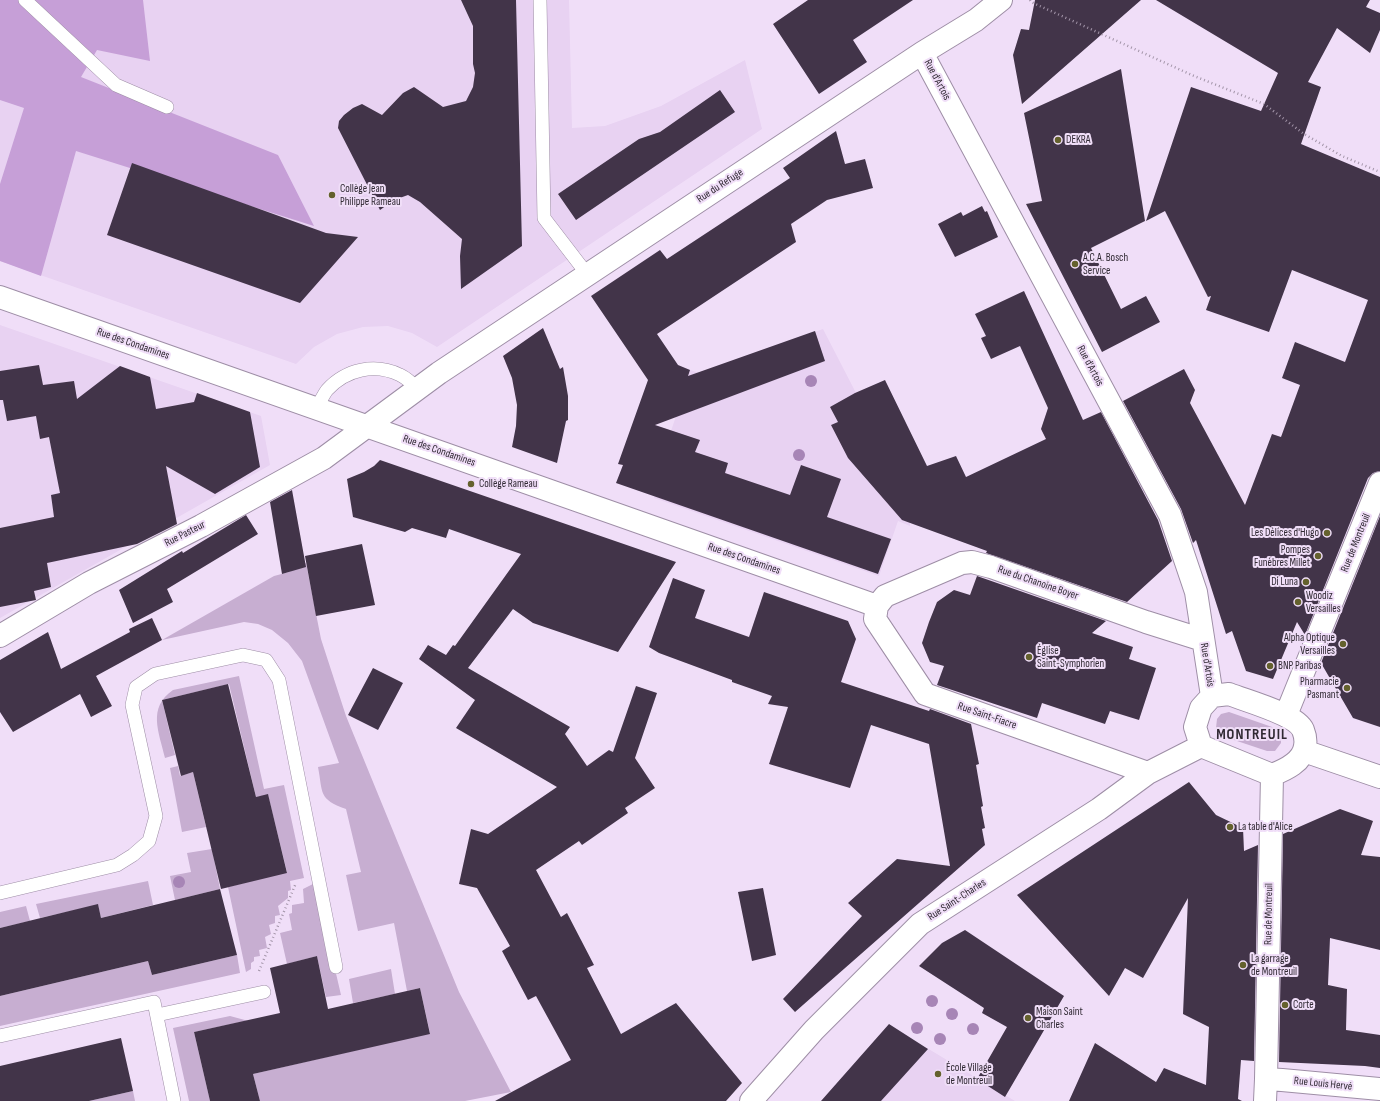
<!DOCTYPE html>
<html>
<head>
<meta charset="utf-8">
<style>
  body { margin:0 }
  canvas { display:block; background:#f0def8 }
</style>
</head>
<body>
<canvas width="1380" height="1101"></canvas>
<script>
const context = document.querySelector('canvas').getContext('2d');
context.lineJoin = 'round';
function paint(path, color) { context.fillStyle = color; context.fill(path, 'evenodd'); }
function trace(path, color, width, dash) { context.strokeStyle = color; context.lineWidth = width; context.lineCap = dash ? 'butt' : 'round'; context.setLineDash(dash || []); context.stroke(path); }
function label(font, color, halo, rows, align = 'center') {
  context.font = font + ' "Sofia Sans Condensed",sans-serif'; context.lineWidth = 4; context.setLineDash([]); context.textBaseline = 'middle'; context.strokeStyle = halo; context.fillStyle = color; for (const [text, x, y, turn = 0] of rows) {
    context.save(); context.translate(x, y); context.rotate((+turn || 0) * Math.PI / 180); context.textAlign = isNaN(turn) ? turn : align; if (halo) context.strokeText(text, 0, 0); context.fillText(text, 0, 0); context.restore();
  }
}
const built = new Path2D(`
  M0,0H569L572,128L605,126L661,106L745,60L762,129L437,347L412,333L388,326L363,327L337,334L314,347L296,364L0,261Z
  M0,325L261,416L270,465L0,618Z
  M823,329L856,393L910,523V526L898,521L879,576L654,498L669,454L664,452L689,377L679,366L699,373Z
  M927,1048L1015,1101H881Z`);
const green = new Path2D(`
  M306,563L321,639L346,716L459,992L511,1092L465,1101H260L253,1074L430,1033L420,988L407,991L394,923L358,931L346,875L361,872L346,809C318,799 323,793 318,767L339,763L302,661L288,643L272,630L258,624L244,622L162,640L274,576L289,572Z
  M239,676L264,789L284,785L304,878L290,881L291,890L288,891V898L278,906L280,915L275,916V923L269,925L271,934L265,937L267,948L259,950L260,956L254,957V961L251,963V969L246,972L228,887L287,872L268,795L256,797L229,684L162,700L175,755L165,758C159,732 147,708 173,690Z
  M1229,712L1275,728L1281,733V743L1275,751H1267L1222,736L1216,728L1217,719L1221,714Z
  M178,766L180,776L193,772L206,827L182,832L170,768Z
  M212,849L220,889L175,900L170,876L191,872L187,853Z
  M148,881L153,905L101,918L98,905L40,918L36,904Z
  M315,883L341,995L326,997L317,956L287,964L280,933L292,930L289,914L292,913V905L304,903L303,889Z
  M26,906L30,921L0,928V912Z
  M237,955L240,973L0,1026V996L148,961L152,975Z
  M391,969L395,994L353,1003L349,979Z
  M230,1016L256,1023L241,1022L194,1032L210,1101H189L173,1028Z
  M133,1091L135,1101H89Z`);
const forest = new Path2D(`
  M0,0H143L150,61L97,50L81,77L278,155L314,226L76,151L41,276L0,261V184L24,108L0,100Z`);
const building = new Path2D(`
  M461,0H516L522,246L461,289L460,256L462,239L420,202L408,195L394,200L380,210L338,128L339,121L344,115L353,108L362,104L382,115L403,93L414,87L443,107L466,101L473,87L475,73L473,64V26Z
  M808,0H913L853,40L867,62L819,94L773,24Z
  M1035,0H1141L1022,104L1013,55L1021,29L1029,30Z
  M1156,0H1370L1366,7L1380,13V30L1370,53L1337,28L1308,82L1321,87L1301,144L1380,177V471L1373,473L1368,478L1305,635L1297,622L1273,679L1246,671L1232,631L1226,634L1196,540L1193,543L1181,509L1123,401L1184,369L1195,390L1190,403L1245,505L1272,434L1281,437L1300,385L1282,378L1295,342L1345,362L1368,300L1292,270L1269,332L1206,310L1211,296L1208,297L1165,211L1146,221L1191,87L1261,111L1278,73Z
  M1121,69L1145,221L1091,248L1121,309L1146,296L1160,322L1102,352L1026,204L1042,201L1024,113Z
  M720,90L735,112L576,220L558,194L639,139L660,132Z
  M836,131L845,164L865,159L873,188L827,200L791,224L796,242L657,334L678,365L690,370L688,376L815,331L825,361L655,425L700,440L695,452L728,463L725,473L790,495L801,465L841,479L827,517L891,539L878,574L616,483L623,465L618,464L648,380L591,296L660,250L667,259L790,178L783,168Z
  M132,163L326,233L358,237L300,303L107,235Z
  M982,206L985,212L987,211L998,237L955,257L938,224L961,212L963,216Z
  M1024,291L1083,420L1101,412L1158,520L1172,561L1127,602L986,553L987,551L902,520L848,458L831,425L838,422L830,407L855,393L885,380L927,466L956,456L966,477L1046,439L1041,429L1048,408L1020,346L991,359L981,338L986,336L975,314Z
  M543,328L560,369L563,367L568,396V420L566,421L557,463L512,447L516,426L517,405L512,378L503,356Z
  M39,365L43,385L74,381L77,399L120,366L150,377L156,409L194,402L197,393L250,412L260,467L215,494L166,466L177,524L137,544L47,563L51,587L34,591L36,600L0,607V528L54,517L51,495L60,493L49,437L40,439L36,416L7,421L3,400H0V371Z
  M380,460L676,562L618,652L533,623L513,609L468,668L570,727L565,734L587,766L609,750L613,752L636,686L657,693L635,758L655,788L625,808L628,813L582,845L579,841L536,870L561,917L567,913L594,965L587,968L621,1034L676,1003L742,1083L726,1101H495L571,1060L536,996L528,1000L502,951L510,946L477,888L459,884L471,829L488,834L557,787L456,728L475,700L419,659L428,645L446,655L453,645L455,646L521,554L449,529L446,538L412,528L405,532L353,517L347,479L364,472L374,466Z
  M292,490L306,567L282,574L270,502Z
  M246,515L258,534L167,589L173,602L133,623L119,590L182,551L183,553Z
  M1380,516V727L1353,718L1321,663Z
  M362,544L375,605L316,616L305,556Z
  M977,576L1106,621L1092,633L1133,647L1129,659L1156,668L1139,720L1110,711L1105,724L1042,703L1037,718L937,685L944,666L930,662L922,643L929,622L937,602L954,590L970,595Z
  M673,578L705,590L695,618L749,637L764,592L848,621L856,639L841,682L929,711L930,709L971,724L979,764L976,765L983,806L981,807L985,828L982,829L985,845L795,1012L783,999L862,916L848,903L897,859L950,866L929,744L871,725L850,788L769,764L788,707L768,704L772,696L732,682V680L659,653L649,647Z
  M152,618L162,640L96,676L112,706L91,717L80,694L13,732L0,712V660L48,632L61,669L130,632L129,629Z
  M373,668L403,683L378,730L348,715Z
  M228,684L256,797L268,794L287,873L221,889L193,772L181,776L162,700Z
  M1189,782L1216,815L1243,828L1244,851L1258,845L1254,1061L1241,1060L1238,1099L1242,1101H1069L1095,1043L1156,1082L1164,1068L1206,1085L1209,1027L1183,1014L1188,898L1143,978L1125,968L1109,996L1017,895Z
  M1340,809L1373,821L1361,855L1380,857V950L1330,938L1328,985L1347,989L1346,1030L1380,1035V1068L1365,1066L1279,1062L1283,834Z
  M763,888L776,955L752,961L738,892Z
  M220,889L237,955L152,975L148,961L0,996V928L98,904L101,918Z
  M965,930L1064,996L1005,1097L977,1079L1007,1027L982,1013L984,1008L919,966L942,943Z
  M317,956L328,1009L420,988L430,1034L253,1074L260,1101H210L194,1032L280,1013L270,968Z
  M889,1024L928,1049L881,1101H821Z
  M121,1038L133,1091L89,1101H0V1066Z`);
const path = new Path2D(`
  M1030,0L1031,2L1194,76L1264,104L1304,134L1342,156L1380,172
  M259,971L296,883`);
const service = new Path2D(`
  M25,0L116,85L167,107
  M540,0L544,218L587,274
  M316,409C320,403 323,395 327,390C346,369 375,363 400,375C407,378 412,384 418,388
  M0,893L117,865L133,855L149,841L156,816L132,705L136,687L155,674L243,655L266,660L279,680L336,967
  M157,1015L264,992
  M0,1036L154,1002L174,1101`);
const minor = new Path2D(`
  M922,53L1170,515L1196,592L1212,696
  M0,297L877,606
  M0,636L89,583L201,526L324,458L439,373L922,53L976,20L1001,0
  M1229,694C1246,701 1296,714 1303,730C1305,735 1306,741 1305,746C1303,762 1285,770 1272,775L1201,746L1195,727L1201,708L1212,696Z
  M1286,715L1380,483
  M1304,751L1380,777
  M1148,773L925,694L875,619L877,606L885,596L962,563L972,562L991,567L1146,622L1203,640
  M1266,1079L1282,1080L1380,1089
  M751,1101L814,1030L920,924L1099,809L1148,773L1201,746
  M1265,1101L1266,1079L1272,775`);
const trees = [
  [811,381],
  [799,455],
  [179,882],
  [932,1001],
  [952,1014],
  [917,1028],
  [973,1029],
  [940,1039]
];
const markers = [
  [1058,140,4,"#64612d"],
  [332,195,4,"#64612d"],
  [1075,264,4,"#64612d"],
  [471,484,4,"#64612d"],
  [1327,533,4,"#64612d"],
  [1318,556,4,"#64612d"],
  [1306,582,4,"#64612d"],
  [1298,602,4,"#64612d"],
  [1343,644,4,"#64612d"],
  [1029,657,4,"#64612d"],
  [1270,666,4,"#64612d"],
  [1347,688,4,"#64612d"],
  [1230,827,4,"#64612d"],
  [1243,965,4,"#64612d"],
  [1285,1005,4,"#64612d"],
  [1028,1018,4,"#64612d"],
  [938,1074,4,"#64612d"]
];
const streetNames = [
  ["Rue d'Artois",937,80,62],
  ["Rue du Refuge",720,186,-33],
  ["Rue des Condamines",133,344,19],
  ["Rue d'Artois",1090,366,62],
  ["Rue des Condamines",439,451,19],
  ["Rue Pasteur",185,534,-27],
  ["Rue de Montreuil",1356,543,-68],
  ["Rue des Condamines",744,559,19],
  ["Rue du Chanoine Boyer",1038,583,19],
  ["Rue d'Artois",1207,665,81],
  ["Rue Saint-Fiacre",987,716,19],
  ["Rue Saint-Charles",957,900,-33],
  ["Rue de Montreuil",1269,914,-89],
  ["Rue Louis Hervé",1323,1084,6]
];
const poiNames = [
  ["DEKRA",1066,140],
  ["Collège Jean",340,189],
  ["Philippe Rameau",340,202],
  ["A.C.A. Bosch",1083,258],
  ["Service",1083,271],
  ["Collège Rameau",479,484],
  ["Les Délices d'Hugo",1319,533,"right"],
  ["Pompes",1310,550,"right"],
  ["Funèbres Millet",1310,563,"right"],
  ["Di Luna",1298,582,"right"],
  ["Woodiz",1306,596],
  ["Versailles",1306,609],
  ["Alpha Optique",1335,638,"right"],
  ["Versailles",1335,651,"right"],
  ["Église",1037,651],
  ["Saint-Symphorien",1037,664],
  ["BNP Paribas",1278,666],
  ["Pharmacie",1339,682,"right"],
  ["Pasmant",1339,695,"right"],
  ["La table d'Alice",1238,827],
  ["La garrage",1251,959],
  ["de Montreuil",1251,972],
  ["Corte",1293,1005],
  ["Maison Saint",1036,1012],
  ["Charles",1036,1025],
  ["École Village",946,1068],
  ["de Montreuil",946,1081]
];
const districtNames = [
  ["MONTREUIL",1252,735]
];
paint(built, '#e8d2f2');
paint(green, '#c7aed1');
paint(forest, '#c69fd7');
paint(building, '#423449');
trace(service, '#9e8ea6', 14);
trace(minor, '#9e8ea6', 24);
trace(path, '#a395a9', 2.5, [1, 3]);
trace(service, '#fff', 13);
trace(minor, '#fff', 22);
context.fillStyle = '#a785b6';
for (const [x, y] of trees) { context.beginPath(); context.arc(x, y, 6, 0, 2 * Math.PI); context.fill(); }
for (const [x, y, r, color] of markers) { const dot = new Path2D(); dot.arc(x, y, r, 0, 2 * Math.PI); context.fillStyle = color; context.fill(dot); trace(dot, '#f0def8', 1.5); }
label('11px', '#302933', '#f0def8', streetNames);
label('11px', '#302933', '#f0def8', poiNames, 'left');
context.letterSpacing = '1px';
label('bold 15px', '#302933', '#f0def8', districtNames);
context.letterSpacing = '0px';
</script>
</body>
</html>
